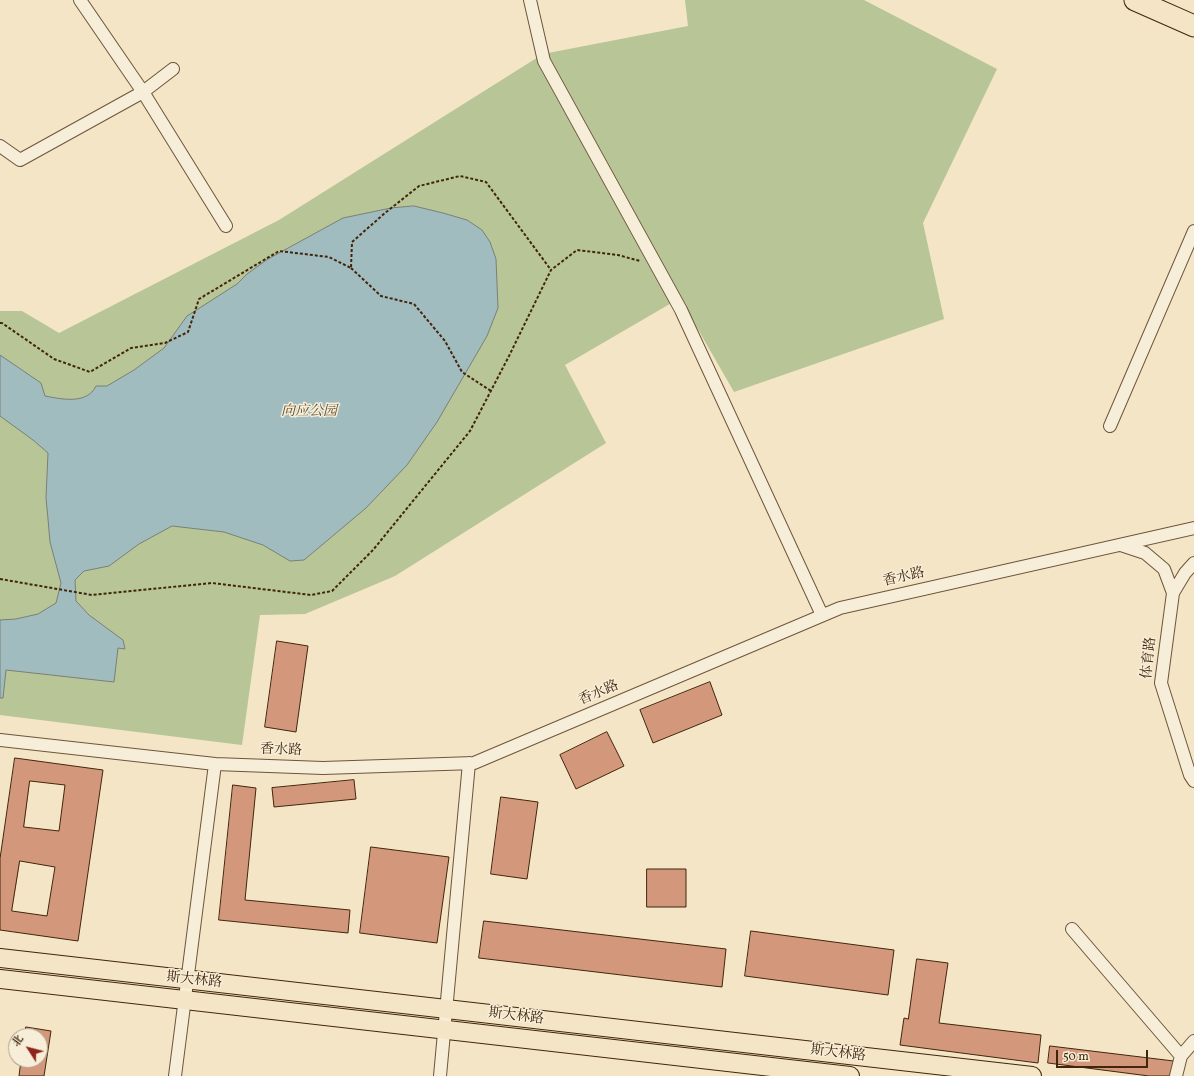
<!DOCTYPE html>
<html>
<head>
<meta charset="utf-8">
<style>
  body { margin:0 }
  #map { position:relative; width:1194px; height:1076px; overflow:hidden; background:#f3e5c5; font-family:Vollkorn,"Noto Serif SC",serif }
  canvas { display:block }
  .north { position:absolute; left:8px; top:1028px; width:40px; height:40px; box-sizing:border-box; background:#f7eed9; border:1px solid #af9e87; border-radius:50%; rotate:306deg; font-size:11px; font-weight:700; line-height:16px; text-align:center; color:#42250b }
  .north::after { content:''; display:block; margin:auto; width:14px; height:18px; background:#8f2418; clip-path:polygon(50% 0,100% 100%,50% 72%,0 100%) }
  .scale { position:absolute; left:1056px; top:1050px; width:92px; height:18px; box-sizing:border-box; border:2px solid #42250b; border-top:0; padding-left:5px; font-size:12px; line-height:14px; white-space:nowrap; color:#42250b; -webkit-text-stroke:3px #f7eed9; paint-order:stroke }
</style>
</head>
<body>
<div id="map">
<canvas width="1194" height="1076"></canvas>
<div class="north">北</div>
<div class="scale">50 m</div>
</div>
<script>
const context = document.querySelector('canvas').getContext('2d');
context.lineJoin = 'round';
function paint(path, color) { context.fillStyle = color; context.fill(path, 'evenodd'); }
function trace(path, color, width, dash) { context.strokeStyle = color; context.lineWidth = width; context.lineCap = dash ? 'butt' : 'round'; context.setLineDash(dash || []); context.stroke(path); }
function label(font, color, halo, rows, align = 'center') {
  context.font = font + ' Vollkorn,"Noto Serif SC",serif'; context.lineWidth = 3; context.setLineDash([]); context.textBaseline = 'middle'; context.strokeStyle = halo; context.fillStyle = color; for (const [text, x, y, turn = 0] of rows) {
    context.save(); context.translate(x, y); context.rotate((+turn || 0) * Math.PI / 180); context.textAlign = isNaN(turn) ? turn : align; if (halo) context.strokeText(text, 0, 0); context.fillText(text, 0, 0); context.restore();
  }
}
const green = new Path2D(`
  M685,0H864L997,69L923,223L944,319L734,392L680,298L565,365L606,443L395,576L305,614L260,615L242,745L0,715V311H22L59,333L279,220L543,54L688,26Z`);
const water = new Path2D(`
  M414,206L443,213L467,220L482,230L490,242L496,259L498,308L487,336L437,422L407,465L366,508L304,560L290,561L263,545L224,532L172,526L139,544L109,566L84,571L75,580L76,601L89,615L123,640L125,649L118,648L114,682L6,670L3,698H0V620L16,619L38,614L56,603L61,583L50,542L48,519L46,498L48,453L33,440L0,416V355L41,383L45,396C61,399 87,405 96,386H107L134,370L164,348L187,316L237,284L247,274L268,259L343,218L391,208Z`);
const building = new Path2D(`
  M277,641L308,646L296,732L265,727Z
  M710,682L722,715L653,743L640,710Z
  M607,732L624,766L576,789L560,755Z
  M15,758L103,770L78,941L0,930V859ZM30,781L65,785L59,831L24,827ZM20,861L55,867L47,916L12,911Z
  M354,780L356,799L274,807L272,788Z
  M233,785L256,788L245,900L350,910L348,933L219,920Z
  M501,797L538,802L527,879L491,874Z
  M371,847L449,857L437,943L360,933Z
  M647,869H686V907H647Z
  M484,921L726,949L722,987L479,958Z
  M751,931L894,950L888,995L745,976Z
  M917,959L948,963L939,1023L1041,1035L1038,1063L900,1045L904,1018L908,1019Z
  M26,1027L51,1031L44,1076H19L21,1060H40V1036H25Z
  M1050,1046L1182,1062L1180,1076H1149L1048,1063Z`);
const path = new Path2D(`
  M351,268L381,296L414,304L445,341L462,372L491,391
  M0,323H2L54,359L90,372L131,348L165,343L188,332L199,299L279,251L329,257L351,268L352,242L385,213L419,186L460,176L486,182L551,270
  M0,579L92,595L212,583L311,595L332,591L373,550L470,431L509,356L551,270L577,250L618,255L640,261`);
const street = new Path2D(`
  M80,0L143,92L226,226
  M530,0L544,61L681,310L822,615
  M0,146L20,160L143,92L173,69
  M1110,426L1194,231
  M1121,545L1145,553L1164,569L1173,593
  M1194,563L1185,573L1173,593L1161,683L1190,775L1194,781
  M0,740L215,764L323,768L474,763L840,608L1194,528
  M1072,929L1181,1056
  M175,1076L215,764
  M440,1076L469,763
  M1176,1076L1181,1056L1194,1041`);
const primary = new Path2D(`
  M0,958L1032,1076
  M0,979L850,1076`);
const highway = new Path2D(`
  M1135,0L1194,26`);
const parkNames = [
  ["向应公园",309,412]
];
const streetNames = [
  ["香水路",904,578,-13],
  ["体育路",1150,658,-84],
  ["香水路",599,694,-23],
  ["香水路",281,751,2],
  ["斯大林路",194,981,6],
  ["斯大林路",516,1017,7],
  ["斯大林路",838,1054,7]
];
paint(green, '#b7c597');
paint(water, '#a1bcbf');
trace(water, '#7b8077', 1);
paint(building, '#d3987c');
trace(building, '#42250b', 1);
trace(street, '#6e553a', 14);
trace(primary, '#42250b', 20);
trace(highway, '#42250b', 23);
trace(path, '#42250b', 2, [3, 2]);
trace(street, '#f7eed9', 12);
trace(primary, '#f3e5c5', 18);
trace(highway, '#f3e5c5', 21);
label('italic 14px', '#5f4d2e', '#f7eed9', parkNames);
label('14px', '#42250b', '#f7eed9', streetNames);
</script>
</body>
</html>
